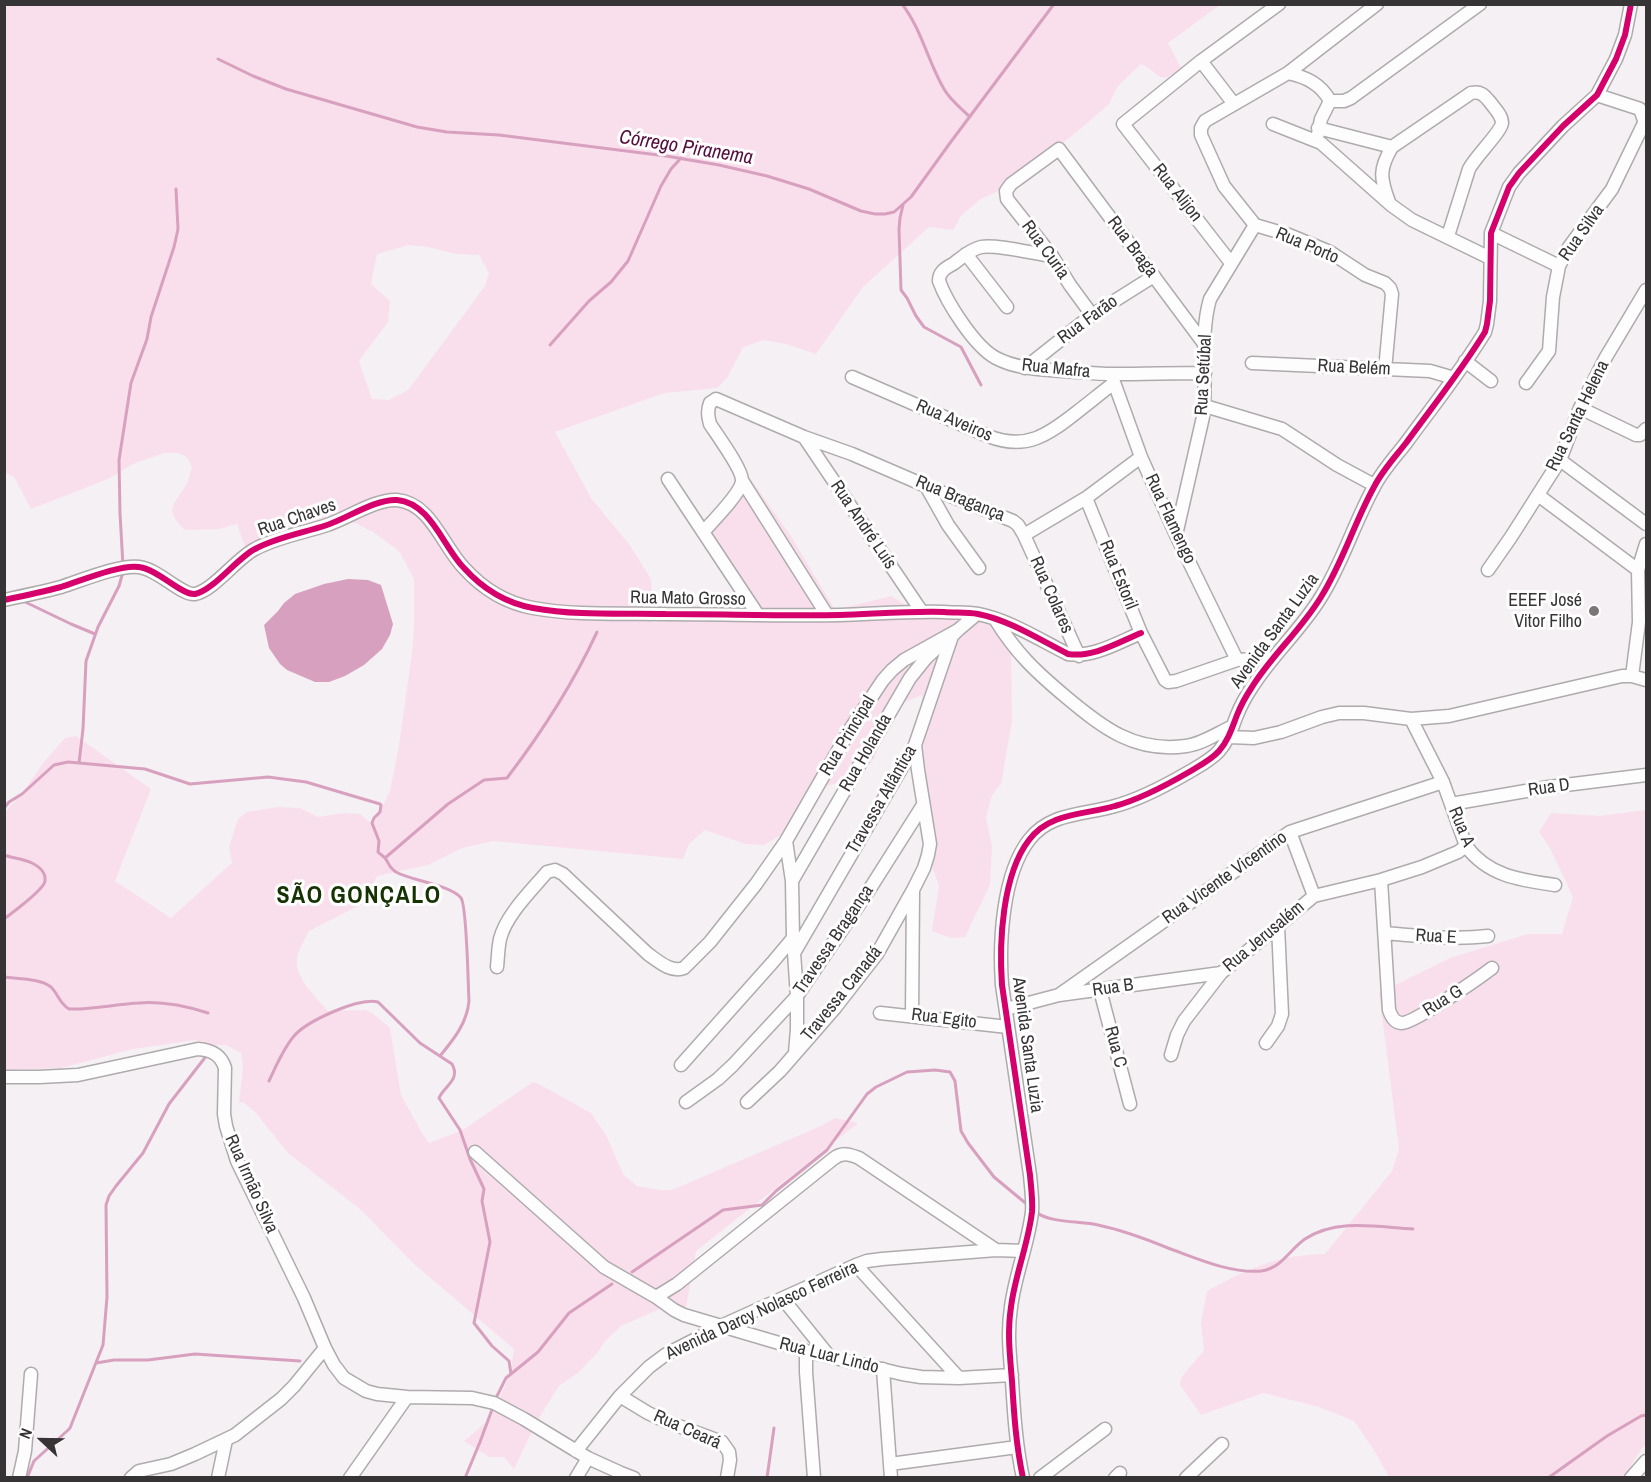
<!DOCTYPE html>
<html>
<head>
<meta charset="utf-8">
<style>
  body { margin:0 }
  #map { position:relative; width:1651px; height:1482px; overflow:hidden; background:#f5f0f3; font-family:"Archivo Narrow",sans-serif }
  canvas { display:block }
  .frame { position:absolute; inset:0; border:6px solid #373435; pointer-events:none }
  .north { position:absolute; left:12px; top:1410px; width:60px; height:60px; -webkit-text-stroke:4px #fefefe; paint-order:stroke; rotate:292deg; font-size:16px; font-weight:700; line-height:24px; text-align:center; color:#373435 }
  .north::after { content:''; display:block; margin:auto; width:21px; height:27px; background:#373435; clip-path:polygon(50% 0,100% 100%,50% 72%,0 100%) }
</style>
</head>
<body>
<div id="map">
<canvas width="1651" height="1482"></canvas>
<div class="frame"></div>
<div class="north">N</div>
</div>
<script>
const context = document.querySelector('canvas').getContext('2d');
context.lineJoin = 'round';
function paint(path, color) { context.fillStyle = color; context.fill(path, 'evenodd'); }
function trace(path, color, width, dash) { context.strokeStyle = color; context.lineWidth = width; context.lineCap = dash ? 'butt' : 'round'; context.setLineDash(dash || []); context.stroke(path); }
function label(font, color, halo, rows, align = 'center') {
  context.font = font + ' "Archivo Narrow",sans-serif'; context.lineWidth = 6; context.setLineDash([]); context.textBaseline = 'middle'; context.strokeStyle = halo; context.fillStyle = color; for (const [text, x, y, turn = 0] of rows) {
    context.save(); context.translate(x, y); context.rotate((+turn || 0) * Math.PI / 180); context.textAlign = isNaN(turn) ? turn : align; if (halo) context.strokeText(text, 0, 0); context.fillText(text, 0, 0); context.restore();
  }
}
const green = new Path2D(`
  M4,5H1220L1168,43L1181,68C1157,88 1161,72 1141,64L1118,86L1109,104L1085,125L1047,156L996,192L979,200L971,207L961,216L953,230L929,227L863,287L816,354L786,344L764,340L743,347L727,378L717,388L664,393L555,432L591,498L629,544L651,579L653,623L757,608L698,531L716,511L741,471L749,477L791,536L835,610L891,596C898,600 905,606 912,608C929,613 950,606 960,624L975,617L992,622L1011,645L1012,721L1001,784L992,795L986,818L992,847L990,885L965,937L951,938L932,931L939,886L931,863L920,795L922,695L903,703L892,716L874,759L856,778L822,787L794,827L764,845L745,844L705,830L689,844L683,859L493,841L462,848L428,865L377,876L364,903L309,931C305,939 299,949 297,958C294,978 317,998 328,1011L366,1010L372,1013L390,1028L401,1095L422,1133L429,1143L463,1130L533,1082L539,1084L591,1113L606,1135L623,1174L637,1186L660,1190H672L821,1126L835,1118L858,1123L696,1251L685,1313L666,1306L621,1326L605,1341L598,1352L579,1372L559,1386L537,1421L514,1469L504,1457H489L464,1441L490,1419L510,1375L514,1349L414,1264L360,1209L288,1153L255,1112L243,1102L239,1103L243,1067L241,1053L226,1045H214L195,1040L133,1049L61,1068L5,1070V812L23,792L44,762L65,738L76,736L151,789L115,881L171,918L232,863L229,847L238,819L247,812L278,807L300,808L318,817L345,813L360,814L373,825L390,791L399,745L412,653L414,628V579L399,551L373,532L355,523L347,521L246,550L237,524L218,529L185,530C164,510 173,506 186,485C189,480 190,473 192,467L187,457L178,453H164L133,464L108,479L31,509L14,477L5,472ZM409,245L428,247L456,254L479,255L489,273L485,286L408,390L389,400L372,399L359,361L388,322L390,301L371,284L377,254Z
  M1646,810V1443L1634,1460L1626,1477H1389L1374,1450L1354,1421L1319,1407L1263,1393L1201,1415L1180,1385L1181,1378L1204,1350L1201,1324L1207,1291C1248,1269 1276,1255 1325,1254L1392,1171L1399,1149L1379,993L1450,958L1528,934H1562L1573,897L1550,848L1539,832L1551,813L1600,816Z`);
const water = new Path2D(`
  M348,579L368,580L381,585L393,624L390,635L382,649L364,665L345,676L329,682H315L287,670L280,664L269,648L264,625L278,611L284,603L295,594L324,584Z`);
const stream = new Path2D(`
  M902,4C922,30 928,62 944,89C950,100 961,108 970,117
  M218,59L253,76L286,89L417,127L447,132L499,135L666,156L719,165L767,176L809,189L861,211L875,214H885L894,212L911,197L950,143L1054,4
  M903,205L900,218L899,229L901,290L907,298L916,316L924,327L961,347L981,385
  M550,345L589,301L611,282L628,261L661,186L671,169L681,158
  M123,566L120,513L119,460L131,383L147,339L151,317L174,247L178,229L176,189
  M21,600L71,624L95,634
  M79,763L83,729L86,661L98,627L119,586L123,572
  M4,808L9,802L22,794L54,765L68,762L145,769L190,784L268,777L306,782L380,804L381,805L380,812L374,818L372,823L379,841L378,852C380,854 383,856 385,858C389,863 389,868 396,872C412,881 451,885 461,898C467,906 468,985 469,1001C467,1023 454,1039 440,1056
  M4,855C13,858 23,859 32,863C38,866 46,872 45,881C44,890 13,912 4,919
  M385,858L448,804L484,780L507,778C542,732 573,684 597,632
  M4,977C18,979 40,978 51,987C58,994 60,1004 69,1009C92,1010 116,1004 139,1003C163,1001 186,1006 208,1013
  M269,1081C276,1066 283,1049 294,1036C307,1021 359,997 378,1002L420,1043L452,1064C461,1080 444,1086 439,1098L460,1130L470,1159L484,1189L482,1201L490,1242L474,1323L492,1346L509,1361L511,1374
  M1036,1212C1049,1223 1081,1221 1098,1225C1122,1230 1146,1239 1168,1248C1196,1258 1231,1274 1261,1271C1282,1268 1289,1250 1305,1239C1337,1218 1377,1227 1413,1229
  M632,1272L723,1210L762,1205L776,1191L827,1150L867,1094L876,1087L907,1072L935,1070L950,1072L955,1081L961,1131L968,1143L994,1177L1029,1206
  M96,1363L114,1360H148L195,1354L300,1361
  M495,1400L506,1378L538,1352L569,1313L612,1284
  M27,1478L34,1461L67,1431L70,1428L103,1345L107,1297L106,1205L109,1196L116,1186L143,1153L169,1104L207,1055
  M465,1478L480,1442L493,1407
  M767,1478L774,1428
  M1548,1478L1607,1436L1641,1416L1646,1415`);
const minor = new Path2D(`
  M1377,4L1288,73L1205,121L1201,128V135L1224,186L1255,225L1289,235L1330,252L1365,275L1385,283L1390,288L1392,294L1385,370
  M1201,61L1234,104
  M1288,73C1306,77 1321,84 1330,101H1344L1351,98L1480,4
  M1597,95L1640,109L1646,126
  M1273,124L1321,143L1391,205L1412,220L1490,258
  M1318,128L1392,147L1471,93C1481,91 1484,95 1490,102C1494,108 1502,115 1502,123C1501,132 1475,157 1469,169L1448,236
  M1318,134L1321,119L1330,101
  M1389,202C1380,178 1379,169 1392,147
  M1491,233L1559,266
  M966,254L1007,307
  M1052,256C1035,254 997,244 981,247C971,249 961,258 953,264C945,268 939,272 939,281C947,303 975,347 996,358C1017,369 1040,369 1063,371C1079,372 1096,374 1113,374C1144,374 1174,373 1205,373
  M1231,263L1123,124L1201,61L1279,4
  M1092,315L1070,285L1052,256L1007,199L1006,191L1011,184L1059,149L1205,345
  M1465,361L1491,381
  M1252,363L1430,371L1454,378
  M1025,368L1092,315L1154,276
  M1111,374L1141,457L1176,535L1237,660
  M852,377L988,436C1026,451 1048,435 1077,412C1090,402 1102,392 1114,383
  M1526,383L1549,351L1553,297L1559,266L1569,247L1612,189L1645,121
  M1205,406L1282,429L1337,465L1374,485
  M1580,408L1636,435H1640L1646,429
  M804,437L922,612
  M1560,460L1646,524
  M668,479L758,615
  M743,482L827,615
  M926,486L948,525L979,568
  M1538,495L1638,570
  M1086,498L1141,633L1165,680L1168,682L1176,681L1237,660L1272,658
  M703,532C712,522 741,493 742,481C743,470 717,435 710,424C708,416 707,411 710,403L716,399L804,437L852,454L926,486L1013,521L1018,525L1024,535L1079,656
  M1024,535L1086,498L1141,457
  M1176,535L1203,417C1208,378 1199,337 1210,299L1255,225
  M1488,570L1511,537L1560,460L1580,408L1606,357L1646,290
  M4,600C23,596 42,592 61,587C80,581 121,564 139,567C158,569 182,596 195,594C214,590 237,558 255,549C277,537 303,533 327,525C348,518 375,499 397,500C431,503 443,547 464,568C482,588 506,603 533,608C577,616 622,613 666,614C724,614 782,616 840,615C874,614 909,611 944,612C955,613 967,612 978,614C1009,620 1040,640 1068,654C1093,658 1119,642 1141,633
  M995,619C1016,653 1035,671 1066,697C1103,728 1135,753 1186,746C1202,744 1218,733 1233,726
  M1632,676L1639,622L1638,570L1646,544
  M1411,719L1443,782L1466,846C1488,876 1520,880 1555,885
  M1229,737L1254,738L1281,732L1322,717L1339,713H1364L1411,719L1449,716L1622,676H1632L1646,680
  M1451,804L1549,787L1646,775
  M1290,832L1314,896
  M786,841L792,881L793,938L797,996V1029L795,1053
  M1381,880L1389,1010C1391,1016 1395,1023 1402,1023C1414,1023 1479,978 1492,968
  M792,881L910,678L926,658L941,644
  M1385,933C1419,936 1453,940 1488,936
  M794,953L915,745L952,636L958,630L977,614
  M497,967C498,958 498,948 500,939C506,915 531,891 547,872L555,870L563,874L648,954C658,961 671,973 684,968L710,942L756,884L786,841L851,728L883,680L892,670L904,660L958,630
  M1100,990L1130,1104
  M1059,995L1290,832L1443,782
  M1006,1009L1059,995L1221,973
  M880,1013L1008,1027
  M912,1015L913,892
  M1266,1043L1278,1026L1282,1014L1278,926
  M1171,1055L1177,1035L1184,1021L1221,973L1314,896L1381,880L1422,867L1458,852L1466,846
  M681,1065L772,963L793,938
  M4,1077H39L78,1075L198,1049C212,1050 221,1055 225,1068L224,1114L226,1126L237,1161L304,1298L325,1348L334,1365L344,1378L366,1391L377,1394L407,1397L472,1398L494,1403L524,1419L588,1458L621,1473L634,1478
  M686,1102L718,1079L733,1065L797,996L871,887L923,805
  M747,1102L780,1071L835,1008L877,954L913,890L924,868L928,855L930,844L918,770L915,745
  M475,1152L604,1267L656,1297L674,1310L684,1315L806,1351L902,1374L921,1377L959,1378L1012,1375
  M856,1265L959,1378
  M656,1297L677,1284L833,1159C842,1152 849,1154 859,1158L996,1250
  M783,1299L829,1356
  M806,1351V1372L814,1478
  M883,1369L891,1478
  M620,1396L648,1413L665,1421L722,1442L729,1452L730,1460L727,1478
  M576,1451L620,1396L649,1367L665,1355L721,1326L856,1265L867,1261L882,1259L996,1250L1024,1251
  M890,1464L1017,1447
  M19,1478L25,1451L31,1374
  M131,1478L139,1471L171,1464L195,1454L235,1435L281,1399L294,1386L325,1348
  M218,1478L226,1440
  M350,1478L407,1397
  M576,1478L588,1458
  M1023,1478C1016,1445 1014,1414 1012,1381C1010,1356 1007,1333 1011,1307C1015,1275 1028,1245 1032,1212C1033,1200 1031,1187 1030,1175L1002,985C999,943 1002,875 1029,840C1050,812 1085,815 1115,806C1141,799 1165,786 1189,772C1199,766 1211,760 1219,751C1228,741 1232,728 1237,715C1241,705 1246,696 1252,687C1272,655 1301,630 1321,597C1343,562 1354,523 1374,487C1382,471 1395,457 1406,443C1433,406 1461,371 1485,332L1487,324L1490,301L1491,233L1509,187L1519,173L1563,126L1597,95L1616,59L1625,35L1631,4
  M1040,1478L1105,1429
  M1115,1478L1120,1473
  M1186,1478L1222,1444
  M1631,1478L1646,1461`);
const cycleway = new Path2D(`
  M4,600C23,596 42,592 61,587C80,581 121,564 139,567C158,569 182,596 195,594C214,590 237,558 255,549C277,537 303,533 327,525C348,518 375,499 397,500C431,503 443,547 464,568C482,588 506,603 533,608C577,616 622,613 666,614C724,614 782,616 840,615C874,614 909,611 944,612C955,613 967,612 978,614C1009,620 1040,640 1068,654C1093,658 1119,642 1141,633
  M1023,1478C1016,1445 1014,1414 1012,1381C1010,1356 1007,1333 1011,1307C1015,1275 1028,1245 1032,1212C1033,1200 1031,1187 1030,1175L1002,985C999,943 1002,875 1029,840C1050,812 1085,815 1115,806C1141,799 1165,786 1189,772C1199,766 1211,760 1219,751C1228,741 1232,728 1237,715C1241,705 1246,696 1252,687C1272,655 1301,630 1321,597C1343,562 1354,523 1374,487C1382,471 1395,457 1406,443C1433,406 1461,371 1485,332L1487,324L1490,301L1491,233L1509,187L1519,173L1563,126L1597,95L1616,59L1625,35L1631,4`);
const markers = [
  [1594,611,6,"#7a7678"]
];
const streetNames = [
  ["Rua Alijon",1177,193,52],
  ["Rua Silva",1582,233,-55],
  ["Rua Porto",1307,246,23],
  ["Rua Braga",1132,247,53],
  ["Rua Curia",1045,250,54],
  ["Rua Farão",1088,320,-36],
  ["Rua Belém",1354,368,3],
  ["Rua Mafra",1056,369,6],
  ["Rua Setúbal",1204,375,-87],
  ["Rua Santa Helena",1578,416,-64],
  ["Rua Aveiros",954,421,23],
  ["Rua Bragança",960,499,22],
  ["Rua Chaves",297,518,-19],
  ["Rua Flamengo",1170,519,65],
  ["Rua André Luís",863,525,56],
  ["Rua Estoril",1118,575,68],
  ["Rua Colares",1051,595,66],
  ["Rua Mato Grosso",688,599,1],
  ["Avenida Santa Luzia",1275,631,-54],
  ["Rua Principal",848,736,-59],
  ["Rua Holanda",866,753,-60],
  ["Rua D",1549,788,-8],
  ["Travessa Atlântica",882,800,-60],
  ["Rua A",1461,827,68],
  ["Rua Vicente Vicentino",1225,878,-35],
  ["Rua Jerusalém",1264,937,-40],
  ["Rua E",1436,937,3],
  ["Travessa Bragança",834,940,-56],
  ["Rua B",1113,988,-8],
  ["Travessa Canadá",842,994,-51],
  ["Rua G",1443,1001,-32],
  ["Rua Egito",944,1019,7],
  ["Avenida Santa Luzia",1027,1045,82],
  ["Rua C",1115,1047,75],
  ["Rua Irmão Silva",251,1184,66],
  ["Avenida Darcy Nolasco Ferreira",762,1311,-25],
  ["Rua Luar Lindo",829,1356,14],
  ["Rua Ceará",687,1430,24]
];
const poiNames = [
  ["EEEF José",1582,601],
  ["Vitor Filho",1582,622]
];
const waterNames = [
  ["Córrego Piranema",686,148,9]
];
const districtNames = [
  ["SÃO GONÇALO",359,897]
];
paint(green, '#f9dfec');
paint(water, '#d8a0bf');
trace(stream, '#d8a0bf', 3);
trace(minor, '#aeabad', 15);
trace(minor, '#fefdfd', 12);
trace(cycleway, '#d6006c', 6);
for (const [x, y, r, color] of markers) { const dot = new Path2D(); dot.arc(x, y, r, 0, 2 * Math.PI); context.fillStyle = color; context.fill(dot); trace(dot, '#fefefe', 2); }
label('18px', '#373435', '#fefefe', streetNames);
label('18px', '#373435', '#fefefe', poiNames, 'right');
label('italic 20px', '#550e3c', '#fefefe', waterNames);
context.letterSpacing = '1.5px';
label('bold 24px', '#153203', '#fefefe', districtNames);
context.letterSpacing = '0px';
</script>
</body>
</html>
